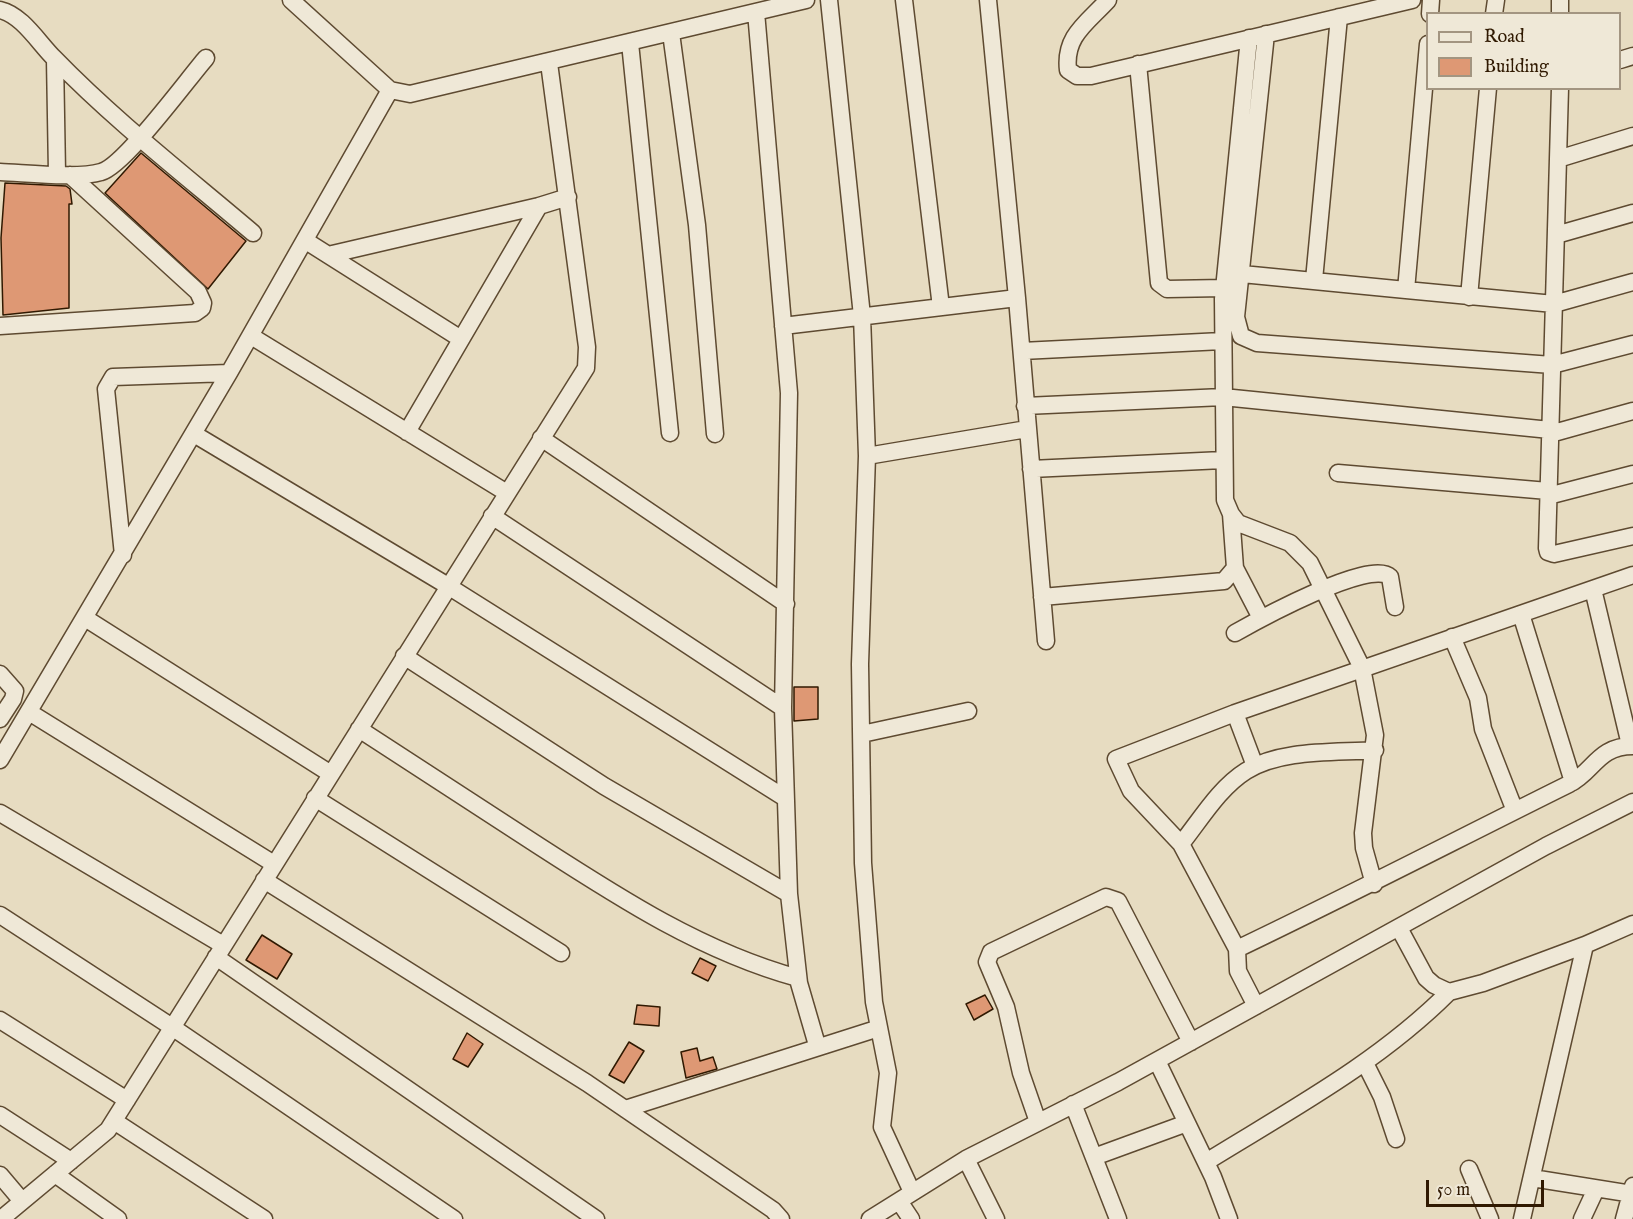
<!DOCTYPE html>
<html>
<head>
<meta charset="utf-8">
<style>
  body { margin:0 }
  #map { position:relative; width:1633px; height:1219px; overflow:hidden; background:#e7dcc1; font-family:"IM FELL English",serif }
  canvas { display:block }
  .legend { position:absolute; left:1426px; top:12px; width:195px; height:78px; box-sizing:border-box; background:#efe8d7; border:2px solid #a39581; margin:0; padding:8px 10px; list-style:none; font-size:18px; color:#301901 }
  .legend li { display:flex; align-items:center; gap:12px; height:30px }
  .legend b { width:30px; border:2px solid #a39581 }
  .scale { position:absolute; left:1426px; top:1180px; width:118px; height:27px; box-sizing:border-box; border:3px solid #301901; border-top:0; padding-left:8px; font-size:18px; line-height:21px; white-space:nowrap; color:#301901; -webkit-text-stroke:4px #efe8d7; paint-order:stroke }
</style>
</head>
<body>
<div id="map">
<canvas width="1633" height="1219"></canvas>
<ul class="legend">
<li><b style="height:8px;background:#efe8d7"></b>Road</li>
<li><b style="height:16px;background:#de9874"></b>Building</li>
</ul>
<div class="scale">50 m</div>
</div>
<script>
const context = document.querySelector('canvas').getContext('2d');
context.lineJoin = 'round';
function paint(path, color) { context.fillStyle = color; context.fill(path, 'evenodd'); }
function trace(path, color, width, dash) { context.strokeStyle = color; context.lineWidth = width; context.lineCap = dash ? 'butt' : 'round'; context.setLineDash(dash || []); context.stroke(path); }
const building = new Path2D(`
  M141,153L246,241L208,289L105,193Z
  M5,183L66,186L70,189L72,204H69V308L3,315L1,238Z
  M794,687H818V719L794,721Z
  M262,935L292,954L277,979L246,960Z
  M700,958L716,966L708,981L692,973Z
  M985,995L993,1009L974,1020L966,1004Z
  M637,1005L660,1007L659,1026L634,1024Z
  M467,1033L483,1044L468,1067L453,1059Z
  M629,1042L644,1051L624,1083L609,1075Z
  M697,1048L700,1061L713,1057L717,1069L686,1078L681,1052Z`);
const minor = new Path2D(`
  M291,0L390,90L410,94L806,0
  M829,0L862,316L867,456L860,664L863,863L874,1002L888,1073L882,1127L912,1192
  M904,0L941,307
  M988,0L1017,298L1046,641
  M1108,0C1087,23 1064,36 1068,70L1077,76H1091L1412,0
  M1560,0V14
  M0,10C22,15 38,42 54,58C115,121 186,176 253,233
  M756,12L789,393L783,708L789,894L799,983L817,1045
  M1430,14L1431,0
  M1494,14L1496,0
  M671,33L697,225L715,434
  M1266,34L1236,317L1241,336L1257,343L1552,365L1633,344
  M1249,38L1223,299L1225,500L1231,514L1238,523L1290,543L1310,563L1362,668L1375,735L1363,833L1364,848L1374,884
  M630,43L670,433
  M1428,44L1406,290L1554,304L1633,282
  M55,59L57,173
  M1620,60L1633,56
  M1138,64L1159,283L1167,289L1224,288
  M1560,88L1547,548L1548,552L1554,554L1633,536
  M1558,159L1633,136
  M0,172C26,173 78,179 101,172C124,166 187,80 206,58
  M1556,235L1633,213
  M306,241L461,339
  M328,255L539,206
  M1242,274L1406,290
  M1314,280L1339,17
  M1469,297L1488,88
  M0,326L195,313L202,308L203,303L198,292L70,175
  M783,326L1017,298
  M251,336L507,493
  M1022,351L1222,341
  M1025,406L1223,397L1550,430
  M407,432L539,206L568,197
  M194,434L448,586L785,798
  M1550,434L1633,411
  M541,438L786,604
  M867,456L1027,429
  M1031,469L1223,460
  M1338,473L1548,491
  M1548,496L1633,474
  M492,516L783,708
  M123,555L106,389L113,377L229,373
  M1235,568L1261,618
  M1593,589L1630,745
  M1042,597L1224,581L1235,568L1231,514
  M1521,614L1573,782
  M85,618L331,774
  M1235,633C1258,620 1371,558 1390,577L1395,607
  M1452,637L1478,698L1483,729L1515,811
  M404,656L604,786L789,894
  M0,674L15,691L13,699L0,719
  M29,712L274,864
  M1235,713L1255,766
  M359,729C419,768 479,807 539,846C621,899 703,952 798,978
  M862,734L968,711
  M0,760L229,373L390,90
  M315,798L561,953
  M0,813L223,945
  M1181,844C1201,819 1219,788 1246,771C1281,749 1335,753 1375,750
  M264,880L587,1083L773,1210L781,1219
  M0,915L172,1027L454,1219
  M1399,928L1426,978L1434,985L1449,992L1483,983L1585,945
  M1237,949C1348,896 1458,839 1569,784C1594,772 1597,746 1633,746
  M216,957L596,1219
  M1256,1006L1238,971L1237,949L1181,844L1131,791L1116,759L1235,713L1633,575
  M0,1020L127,1100
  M1157,1061L1213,1177L1229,1219
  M1365,1063L1382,1097L1396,1139
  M1073,1104L1118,1219
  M625,1109L879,1028
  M0,1115L71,1161
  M114,1121L264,1219
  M1038,1122L1021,1073L1006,1007L987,962L991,952L1106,897L1118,901L1191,1042
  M1094,1157L1187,1123
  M966,1159L996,1219
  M1206,1162C1290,1110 1378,1063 1449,992
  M1469,1169L1490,1219
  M55,1174L118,1219
  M0,1175L22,1201
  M1532,1178L1633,1194
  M899,1201L911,1219
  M1,1219L108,1130L586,368L587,347L549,63
  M870,1219L966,1159L1118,1082L1546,846L1633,802
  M1522,1219L1585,945L1633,924
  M1582,1219L1596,1189
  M1624,1219L1633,1186`);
paint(building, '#de9874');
trace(building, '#301901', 1.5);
trace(minor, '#5e4a31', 19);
trace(minor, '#efe8d7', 16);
</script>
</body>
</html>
